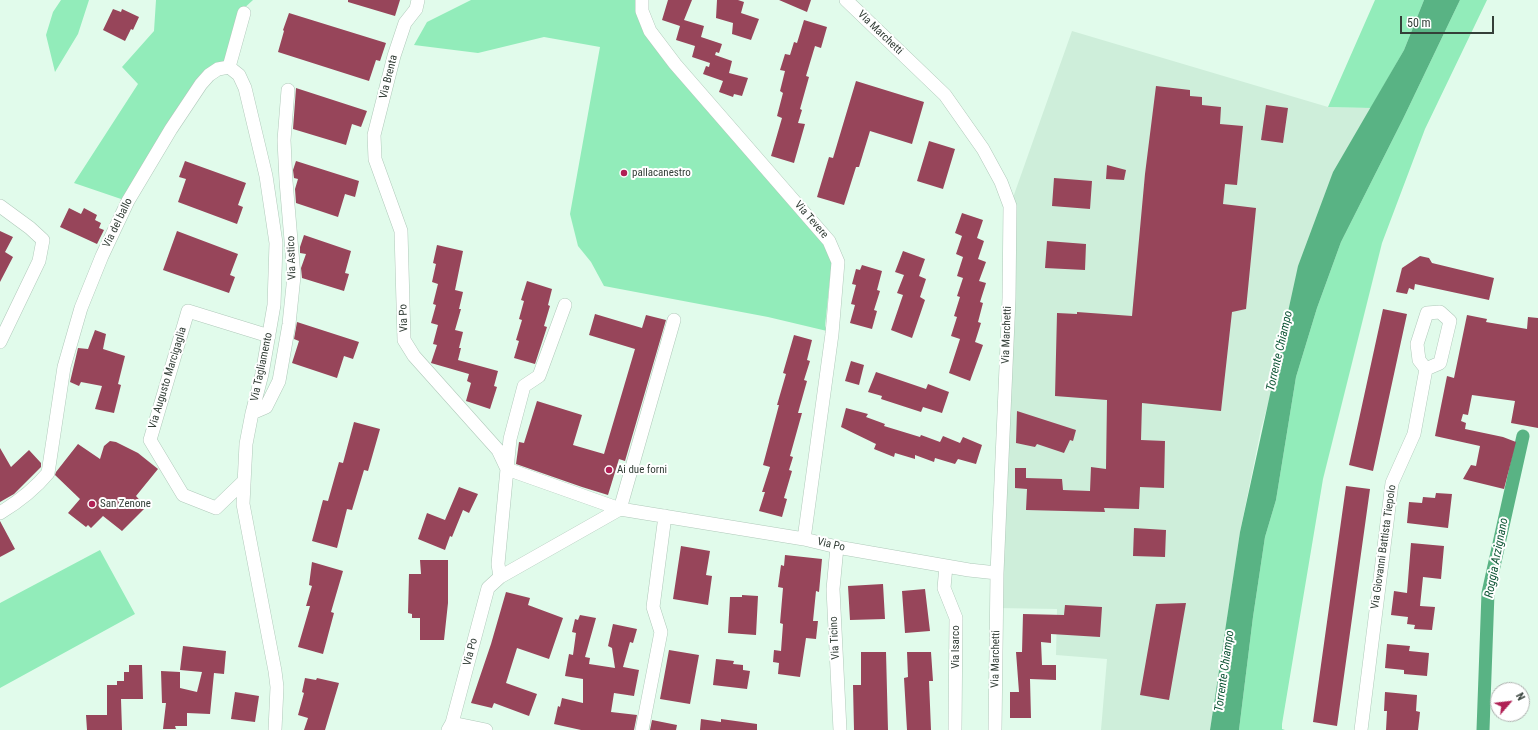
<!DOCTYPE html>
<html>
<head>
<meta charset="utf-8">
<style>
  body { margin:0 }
  #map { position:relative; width:1538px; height:730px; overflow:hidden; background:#e1fbeb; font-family:"Roboto Condensed",sans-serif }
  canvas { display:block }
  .north { position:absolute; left:1490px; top:682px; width:40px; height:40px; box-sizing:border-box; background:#fff; border:1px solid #aeb2af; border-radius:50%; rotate:62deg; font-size:11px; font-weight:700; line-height:16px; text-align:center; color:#343f38 }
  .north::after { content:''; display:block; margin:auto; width:14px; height:18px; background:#b02055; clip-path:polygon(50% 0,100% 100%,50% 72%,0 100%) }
  .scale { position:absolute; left:1400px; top:16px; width:94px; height:18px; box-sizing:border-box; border:2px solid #343f38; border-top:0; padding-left:5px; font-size:12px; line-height:14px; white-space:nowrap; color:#343f38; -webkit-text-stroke:3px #fff; paint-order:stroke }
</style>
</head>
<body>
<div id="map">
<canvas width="1538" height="730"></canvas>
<div class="north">N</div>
<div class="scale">50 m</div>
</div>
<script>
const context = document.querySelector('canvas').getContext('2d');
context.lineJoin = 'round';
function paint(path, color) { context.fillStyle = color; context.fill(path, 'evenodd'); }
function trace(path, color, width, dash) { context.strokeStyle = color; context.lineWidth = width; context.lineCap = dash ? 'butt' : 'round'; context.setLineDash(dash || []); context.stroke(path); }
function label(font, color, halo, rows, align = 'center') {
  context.font = font + ' "Roboto Condensed",sans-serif'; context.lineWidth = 4; context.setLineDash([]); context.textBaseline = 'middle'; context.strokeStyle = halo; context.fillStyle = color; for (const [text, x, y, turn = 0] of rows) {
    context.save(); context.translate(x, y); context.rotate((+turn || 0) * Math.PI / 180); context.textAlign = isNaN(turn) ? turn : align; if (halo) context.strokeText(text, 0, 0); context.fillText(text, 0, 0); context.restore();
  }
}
const built = new Path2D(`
  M1072,31L1328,107L1371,108L1333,172L1261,429L1240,532L1210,730H1101L1107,659L1056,655L1057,609L997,608L1010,206Z`);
const green = new Path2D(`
  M61,0H89L78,34L55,72L46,35L53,12Z
  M156,0H253L241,11L227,63L211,70L124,200L74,183L138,84L122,67L154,31Z
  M471,0H646L651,25L769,173L834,240L825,326L827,331L768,317L604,286L591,262L578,246L570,214L600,47L544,37L478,53L414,45L427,22Z
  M1375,0H1424L1404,50L1371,108L1328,107Z
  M1460,0H1487L1425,129L1382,243L1323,479L1282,724V729L1285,730H1239L1253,617L1265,537L1276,500L1296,377L1317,308L1341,242L1403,119Z
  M100,550L135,614L0,688V603Z`);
const water = new Path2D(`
  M1424,0H1460L1403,119L1341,242L1317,308L1296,377L1276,500L1265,537L1253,617L1239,730H1210L1240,532L1298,266L1333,172L1404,50Z`);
const canal = new Path2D(`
  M1483,730L1488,593L1523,436`);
const building = new Path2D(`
  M348,0H400L395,16L348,2Z
  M668,0H692L684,20L704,26L701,37L722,44L719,53L716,52L715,55L732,61L729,73L748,78L742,96L734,94L733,97L719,92L723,81L703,74L706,66L709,67L710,63L692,57L695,46L676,40L680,26L662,20Z
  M717,0H738L744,2L741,13L759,19L751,40L732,34L733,23L716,18Z
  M779,0H811L807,12Z
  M113,9L121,12L122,9L139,17L133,30L131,29L125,41L103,30Z
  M289,13L386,43L380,61L376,60L369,81L278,52L284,31L283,30Z
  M804,20L827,27L821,48L815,46L806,76L809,77L800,109L802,110L798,123L805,124L794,163L771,156L782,118L777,116L783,93L780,91L785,71L780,70L785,54L790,55L794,42L797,43Z
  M856,81L924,102L912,144L870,131L859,167H856L844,205L817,197L829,157L833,158Z
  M1156,86L1190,90V96L1202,97V105L1221,107L1220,124L1243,126L1237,185L1225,184L1223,204L1256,208L1246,309L1232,312L1221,411L1142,403L1141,440L1165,441L1164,488L1140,487L1139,509L1104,508L1105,512L1026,510L1027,489L1015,488V468H1026V478L1062,479L1063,490L1090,491L1091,467L1106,469L1107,400L1055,396L1057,313L1077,314V312L1132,316L1145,174Z
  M296,88L367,111L361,127L352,124L346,145L293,129Z
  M1266,105L1288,108L1283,143L1261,140Z
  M929,141L955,149L943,189L917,181Z
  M185,161L246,183L238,205L243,207L237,224L178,202L186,179L179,177Z
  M296,161L359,181L355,197L345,194L338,217L296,203L295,189L298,179L294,178L293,170Z
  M1107,165L1126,170L1124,180L1106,179Z
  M1054,178L1092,181L1090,209L1052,206Z
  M69,208L81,214L84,208L97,215L95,220L101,223L99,228L104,230L97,244L60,227Z
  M962,213L983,220L977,238L984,241L978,259L986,262L979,281L986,283L980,302L983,303L978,322L981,323L975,342L983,345L970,381L949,373L960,339L951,336L957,317L954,316L960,297L957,296L963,278L957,276L963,257L956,254L962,236L955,233Z
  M0,231L13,237L5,252L13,257L0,282Z
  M177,231L238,254L230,275L235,277L229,293L163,270Z
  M304,235L351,251L345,273L349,274L344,291L302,278L301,268L306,254L300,253V247Z
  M1047,241L1086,244L1085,270L1045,268Z
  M437,245L463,251L455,290L463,292L459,309H461L455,330L463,332L459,348H461L458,360L498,371L494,386L497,387L490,409L466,401L471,383L467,381L469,374L431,363L437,345L433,344L438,325L431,323L436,305L433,304L438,284L432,282L436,264L433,263Z
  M903,251L925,259L919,276L926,279L920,297L925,300L912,338L891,330L903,295L897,293L904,275L895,272Z
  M1420,256L1429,258L1432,263L1494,278L1489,300L1415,284L1414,290L1409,288L1407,294L1396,292L1402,268Z
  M862,265L882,271L877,290L880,291L874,310L877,311L872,329L850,323L855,305L851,304L856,285L852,284L856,269L860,270Z
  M527,281L552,289L548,305L550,306L544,326L547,327L535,364L514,358L519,341L516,340L522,320L519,319L524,301L521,300Z
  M1383,309L1407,314L1373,471L1349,465Z
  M595,314L642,328L646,315L666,320L625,461L619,459L608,495L582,487L516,464L519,442L524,443L537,401L582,415L573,445L604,454L635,349L589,335Z
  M1467,315L1487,319L1486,322L1527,329L1528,317L1538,318V428L1511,423L1515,401L1472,395L1468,415L1463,414L1461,421L1466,423L1465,429L1503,437L1516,442L1504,489L1463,479L1471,465L1476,466L1480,446L1435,436L1447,376L1454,378Z
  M297,322L359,342L353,359L344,356L337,378L292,363L299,341L294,339Z
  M95,330L106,334L103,349L125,356L118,384L121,385L114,413L95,409L102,386L81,382L79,386L70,382L78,348L88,349Z
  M794,335L812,340L807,360L810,361L804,380L807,381L798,413H802L790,456L793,457L789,470L792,471L784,498L787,499L782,517L759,511L765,492H762L770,467L763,465L779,405H777L786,374L783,373Z
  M851,361L864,365L859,385L845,381Z
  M876,372L926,389L928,384L949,392L942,413L923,407L921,412L881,399L882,396L868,392Z
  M846,408L868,414L866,417L885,424L884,426L920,437L921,435L940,442L943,436L960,443L963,437L982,445L976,464L958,459L955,464L935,458L934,462L915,455V459L895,453L894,457L874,449L876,444L841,427Z
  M1017,411L1076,430L1073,441L1070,440L1064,453L1037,444L1035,447L1016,443Z
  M354,422L380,429L368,471L364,470L352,510L347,509L337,548L312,541L323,500L328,501L339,462L343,463Z
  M110,441L116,442L138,453L158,469L136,496L146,507L122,531L103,516L91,528L88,525L86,527L68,513L80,499L55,475L56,472L78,444L100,459L104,446Z
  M0,448L11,467L29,450L41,463V467L14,494L0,502Z
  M1346,486L1370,489L1337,726L1313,722Z
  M459,487L478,494L469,513L463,510L452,537L450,536L445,550L418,539L427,513L445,520Z
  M1436,493L1452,494L1448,528L1407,523L1409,502L1422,503L1423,497L1435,498Z
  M0,521L15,549L0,557Z
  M1134,528L1166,530L1165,557L1133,556Z
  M1411,543L1444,546L1441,579L1423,577L1420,606L1435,607L1432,630L1414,629L1415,625L1407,624L1408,617L1391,615L1394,591L1407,593Z
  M681,546L710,551L706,575L712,576L708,605L673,599Z
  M785,555L822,559L819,592L816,591L813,621H818L816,639L806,638L800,677L778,674L779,663L773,662L774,650L781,651L783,624L780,623L783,588L778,587L781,565L784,566Z
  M420,560H448V603L444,640H420V618H412V614L408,613L409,574H421Z
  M312,562L343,571L331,612L334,613L323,654L298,647L310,606H306L312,586L309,585Z
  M883,584L885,619L850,620L848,586Z
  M925,589L930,631L905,633L902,591Z
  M506,592L530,598L528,605L563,618L549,659L517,648L506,683L537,694L529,716L494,703L492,708L471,703L491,644Z
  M742,595L758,596L756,635L728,633L730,597H742Z
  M1186,603L1169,700L1140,695L1156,604Z
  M1065,605L1102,607L1100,637L1051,634V643L1041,642L1042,665H1056V680L1030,679L1031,718H1010V692H1019L1016,652H1022L1023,614L1064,615Z
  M580,615L596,618L585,657L590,658L589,664L615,668L612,648L608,646L613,624L637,629L633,643L630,642L623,667L639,670L634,696L614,693L611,712L637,715L634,730H581L554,724L558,706L560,707L562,698L583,703V679L565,676L569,654L573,655L576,633L572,632L575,619L578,620Z
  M1387,644L1410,646L1409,651L1429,653L1427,676L1404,674V670L1385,668Z
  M183,646L226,651L224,674L214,673L210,714L187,713V726H175L176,729H163L166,703H162L161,671L180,672V688L197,692L202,672L180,670Z
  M669,650L699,655L690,704L660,699Z
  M861,652H886L888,730H854L853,685H861Z
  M907,652H931L933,681H929L931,730H907L904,678L908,677Z
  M716,659L734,661L733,664L743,665V670L750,671L747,689L713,685Z
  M129,665H142L143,699H121L122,730H87L86,715H107V685H117V681H124V672H129Z
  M305,678L316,680L317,678L339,683L325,730H304L308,718L298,715L304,693L302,692Z
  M235,692L259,696L255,722L231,719Z
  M1385,692L1417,695L1416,711L1420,712L1418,730H1386L1387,711H1384Z
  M701,719L721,722V719L757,724V730H700Z
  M652,720L677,725L676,730H650Z`);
const minor = new Path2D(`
  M418,0L416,9L405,23L394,56L374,135L375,159L401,231L404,340L414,356L498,450L507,469L498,564L500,577
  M642,0V11L650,31L675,64L829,241L838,262L832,334L804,539
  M846,0L945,95L983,149L1001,182L1010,206L1009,298L997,573L995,730
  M229,67L239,75L245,88L266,176L276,243L274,305L262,374L252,413L246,444L243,504L275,671L277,687L275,730
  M229,67L244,13
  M0,206L30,228L43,240L39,261L0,342
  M565,305L539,376L524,386L510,439L507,469L620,509L674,320
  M252,413L266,407L279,381L289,324L294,276L286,181L284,140L288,90
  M244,481L216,508L183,495L150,440L188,311L269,336
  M0,513C18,502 34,490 48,473L64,367L81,308L102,256L128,201L171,129L201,84L209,75L218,69L229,67
  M837,547L833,589L840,730
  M946,566L944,588L956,618L955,730
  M452,723L486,730
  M448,730L452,723L488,588L500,577L620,509L804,539L837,547L969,570L997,573
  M642,730L661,632L653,607L665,516
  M1361,730L1392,483L1414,434L1426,369L1419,360L1417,344L1427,313L1440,312L1450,321L1440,363L1426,369`);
const markers = [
  [624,173,4,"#b02055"],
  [609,470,4,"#b02055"],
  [92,504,4,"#b02055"]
];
const streetNames = [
  ["Via Marchetti",880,33,44],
  ["Via Brenta",389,77,-76],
  ["Via Tevere",811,220,49],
  ["Via del ballo",118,223,-64],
  ["Via Astico",292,258,-92],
  ["Via Po",404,318,-92],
  ["Via Marchetti",1007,335,-88],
  ["Via Tagliamento",262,367,-78],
  ["Via Augusto Marcigaglia",168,378,-73],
  ["Via Po",831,545,13],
  ["Via Giovanni Battista Tiepolo",1384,547,-82],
  ["Via Ticino",835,638,-93],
  ["Via Isarco",956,647,-90],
  ["Via Po",471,652,-75],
  ["Via Marchetti",996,659,-89]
];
const poiNames = [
  ["pallacanestro",632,173],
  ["Ai due forni",617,470],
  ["San Zenone",100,504]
];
const waterNames = [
  ["Torrente Chiampo",1280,351,-77],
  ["Roggia Arzignano",1497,558,-79],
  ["Torrente Chiampo",1225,671,-82]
];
paint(built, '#ceeeda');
paint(green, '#92ecba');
paint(water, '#59b384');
trace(canal, '#59b384', 13);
paint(building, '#97455a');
trace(minor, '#b0c9ba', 14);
trace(minor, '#fff', 13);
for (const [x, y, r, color] of markers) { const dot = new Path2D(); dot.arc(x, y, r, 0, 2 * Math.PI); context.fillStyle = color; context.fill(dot); trace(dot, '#fff', 1.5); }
label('11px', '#343f38', '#fff', streetNames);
label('11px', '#343f38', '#fff', poiNames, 'left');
label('italic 12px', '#105637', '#fff', waterNames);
</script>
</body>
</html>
